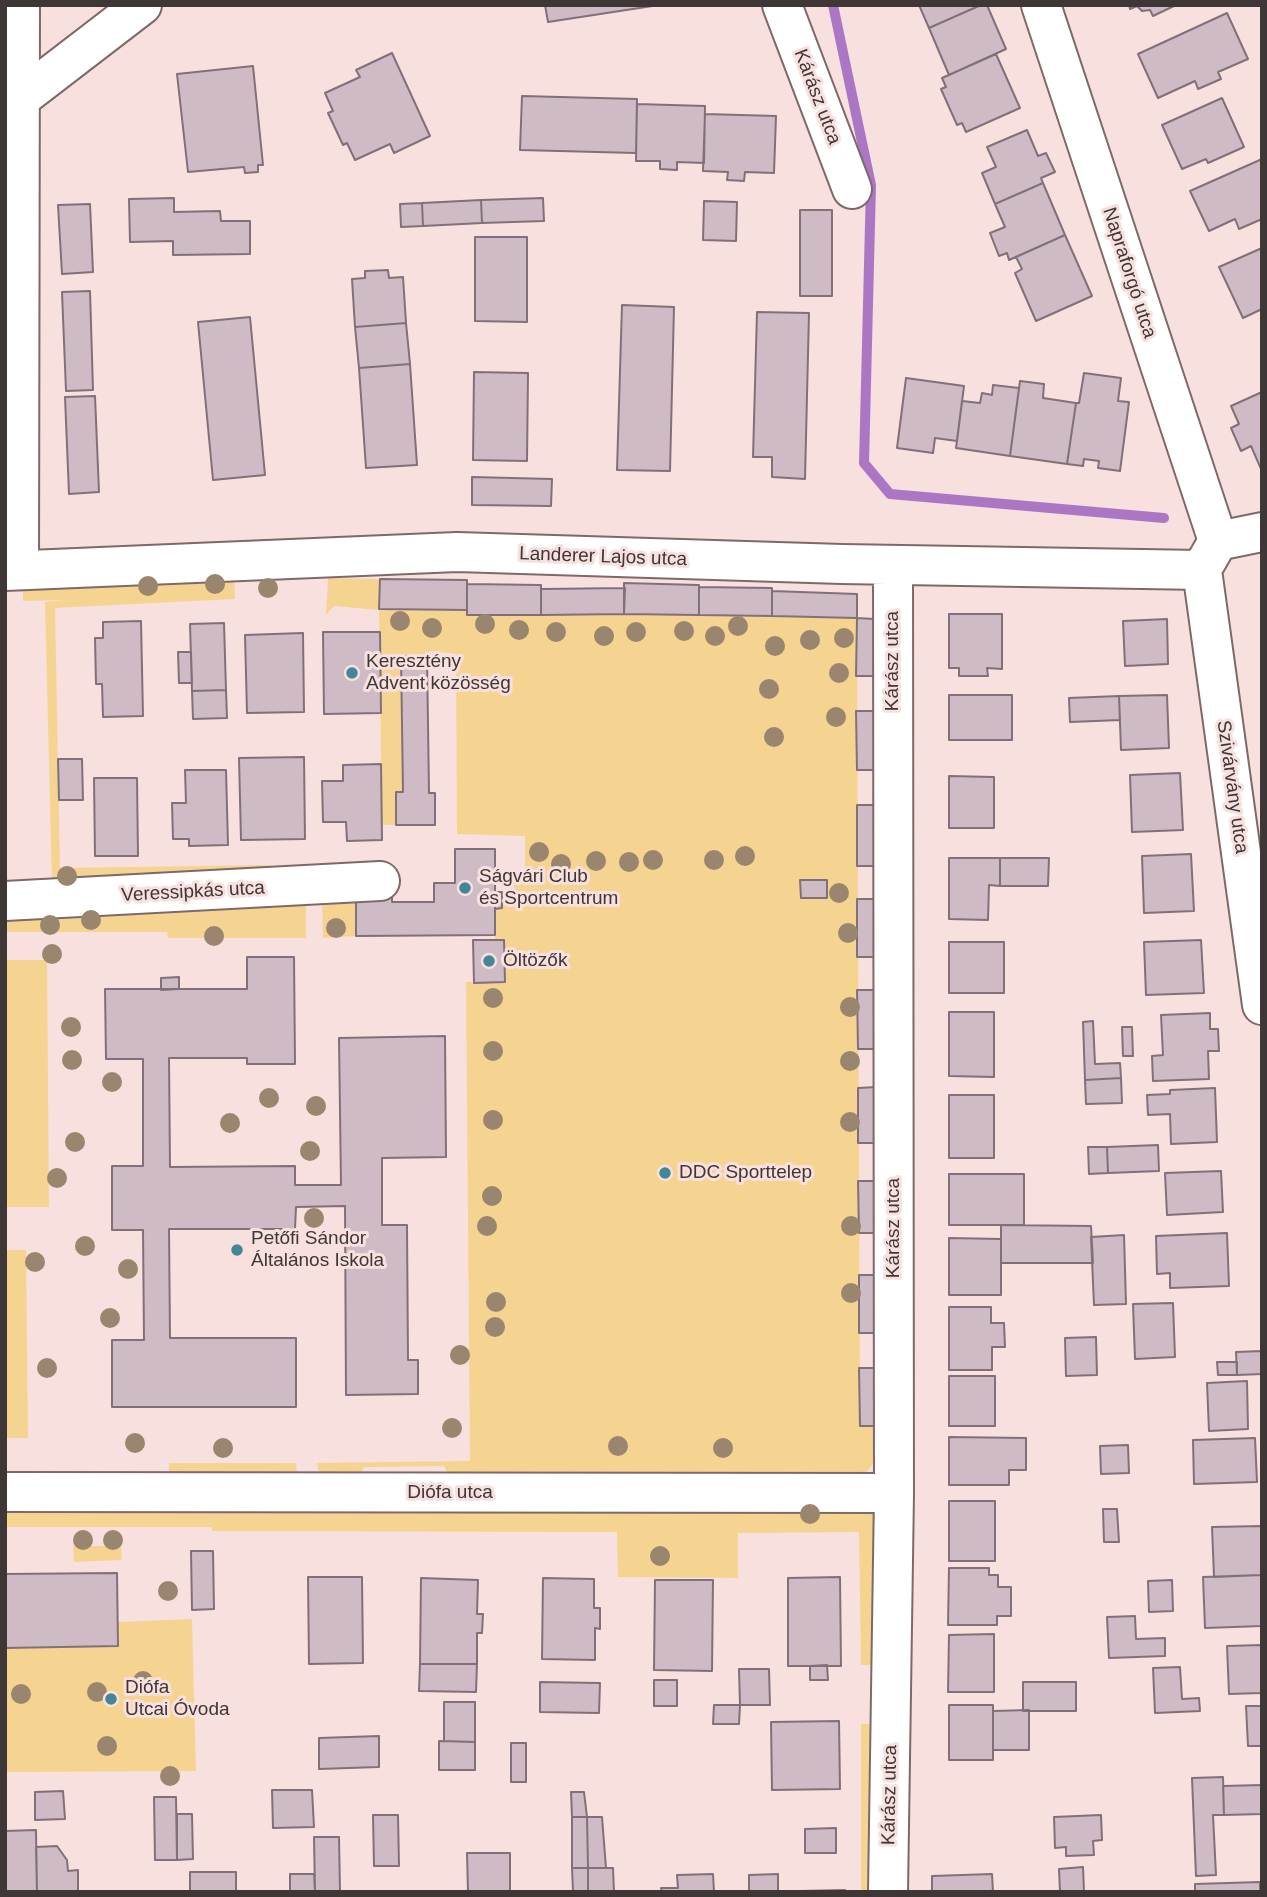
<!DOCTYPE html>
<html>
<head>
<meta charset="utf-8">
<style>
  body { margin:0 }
  #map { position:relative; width:1267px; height:1897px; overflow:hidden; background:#f8e0df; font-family:Arial,sans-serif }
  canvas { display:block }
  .frame { position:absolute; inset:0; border:7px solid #3f3636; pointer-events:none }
</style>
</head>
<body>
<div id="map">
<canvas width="1267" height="1897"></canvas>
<div class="frame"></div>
</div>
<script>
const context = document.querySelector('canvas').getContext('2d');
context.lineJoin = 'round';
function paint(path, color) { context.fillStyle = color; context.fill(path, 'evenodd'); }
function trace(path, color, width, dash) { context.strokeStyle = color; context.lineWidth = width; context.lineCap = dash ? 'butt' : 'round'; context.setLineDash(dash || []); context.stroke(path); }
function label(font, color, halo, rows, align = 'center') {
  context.font = font + ' Arial,sans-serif'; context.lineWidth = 6; context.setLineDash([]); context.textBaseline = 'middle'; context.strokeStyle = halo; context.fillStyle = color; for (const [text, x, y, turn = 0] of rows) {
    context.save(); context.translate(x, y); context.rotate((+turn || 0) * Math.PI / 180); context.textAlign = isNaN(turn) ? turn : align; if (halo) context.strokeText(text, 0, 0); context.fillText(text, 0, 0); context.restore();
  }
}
const green = new Path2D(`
  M234,577L235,599L55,608L60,868L269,865V877L52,884L45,602L65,600L23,601V586Z
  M328,578L380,579V609L857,618L860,1426H880C878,1447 880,1464 861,1476H449L444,1466L364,1467L359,1477H326L318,1470L317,1463L470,1461L466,982H505L504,941L495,940V909L502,908V901H514V881L525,882V836L457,834L456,654L430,651L427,656L401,657L403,792L396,793V825H382L379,610L334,606L326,615Z
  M356,895V936L323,938L322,899Z
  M306,902V938H168L167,932H5V913Z
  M5,960H47L49,1207H5Z
  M5,1250H26L28,1438H5Z
  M169,1463H296L297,1473L291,1478H169Z
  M5,1506L865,1507L878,1515V1665H861L859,1532L738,1533V1578L618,1577L617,1532L212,1531L211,1527H5Z
  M73,1546H121L122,1560L74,1562Z
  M192,1619L196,1771L5,1772V1648L117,1646L118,1622Z
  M861,1724H876L872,1892H861Z`);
const stream = new Path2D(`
  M833,5L871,185L864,463L890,494L1164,518`);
const building = new Path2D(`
  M545,5H659L548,22Z
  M919,5H981L929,28Z
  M981,5H987L1006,49L949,75L929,28Z
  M1129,5H1176L1153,16L1150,10L1142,11L1137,6L1130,9Z
  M1227,13L1248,59L1218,72L1221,79L1198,89L1195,81L1158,98L1138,54Z
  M392,53L430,136L394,153L390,144L355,160L347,143L343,145L328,113L333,111L325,93L360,77L356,70Z
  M996,54L1020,108L966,132L962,123L957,125L941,89L946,87L942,78Z
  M253,66L263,165H258V172L245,173L244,167L188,172L177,74Z
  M522,96L637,99L636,153L520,150Z
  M1222,98L1244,147L1208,163L1206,159L1182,169L1162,125Z
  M637,104L705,106L704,163L677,162V170L660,169V161H636Z
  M705,114L776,116L774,173L745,172L744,181L727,180L728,172L703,171Z
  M1027,130L1038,156L1046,153L1055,172L1041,178L1043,183L995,204L982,173L996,167L987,147Z
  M1262,159V219L1239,229L1235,219L1209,231L1190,191Z
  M1043,183L1065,235L1009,260L1007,253L999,256L990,233L1005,227L995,204Z
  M174,198V212L220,211L221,221H250V254L173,255V241L130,242L129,199Z
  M543,198L544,221L482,223L481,200Z
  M481,200L482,223L423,226L422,203Z
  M704,201L737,202L736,241L703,240Z
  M422,203L423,226L401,227L400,204Z
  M90,204L93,272L62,274L58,205Z
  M800,210H832V296H800Z
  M1065,235L1092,296L1036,321L1015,273L1022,269L1016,257Z
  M475,237H527V322L475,321Z
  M1262,248V309L1243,318L1219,267Z
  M388,270L389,278L403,277L406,323L355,327L352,279L365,278V271Z
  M90,291L93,390L66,391L62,292Z
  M622,305L674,307L670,471L617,470Z
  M757,312L809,313L805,479L772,477V457H753Z
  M250,317L265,475L213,480L198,322Z
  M406,323L410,364L359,368L355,327Z
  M410,364L417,465L366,468L359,368Z
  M474,372L528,373L527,461L473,460Z
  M1084,373L1121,378L1118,401L1129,402L1120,471L1098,468L1099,461L1084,459L1083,466L1067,464L1076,403H1079Z
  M906,378L964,386L957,441L935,438L933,453L897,448Z
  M1020,381L1044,384L1043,398L1076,403L1067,464L1010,456Z
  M993,385L1019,388L1010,456L956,448L962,401L980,403L982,393L992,395Z
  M1262,392V469H1261L1251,446L1241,451L1231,428L1239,424L1231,406Z
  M95,396L99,492L69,494L65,397Z
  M472,477L552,479L551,506L472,505Z
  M380,579L467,580V610L379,609Z
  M624,583L699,585V615L624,614Z
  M467,584L541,585V615H467Z
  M699,587L772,588V616L699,615Z
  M625,588L624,614L541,615V589Z
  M772,591L857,594V618L772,616Z
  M949,614H1002V669L987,668L988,676H959V668H949Z
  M857,618L874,619V676H856Z
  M1167,619L1168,664L1125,666L1123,621Z
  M141,621L143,716L103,717L102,684H96L95,638H103V622Z
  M224,623L226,690L192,691L190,624Z
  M323,632H380L381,713L324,714Z
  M303,633L304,712L247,713L245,635Z
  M178,652H191L192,683H179Z
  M401,656H427L429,793H435V825H396V792H403Z
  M226,690L227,718L193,719L192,691Z
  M949,695H1012V740H949Z
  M1167,695L1169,748L1121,750L1119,696Z
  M1119,696L1120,720L1070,722L1069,698Z
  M856,711H874V770H857Z
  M304,757L305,839L241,840L239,758Z
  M58,759H82L83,800H59Z
  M381,764L382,840L347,841L346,822H323L322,781H343V765Z
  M185,770H226L228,845L189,846V839H173L172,803H186Z
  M1180,773L1183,830L1132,832L1130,775Z
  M949,776L994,777V828H949Z
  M94,778H137L138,856H95Z
  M857,805H875L876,866H857Z
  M455,849H495V935L356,936V895L392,896V902H434V883H455Z
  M1191,854L1194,911L1144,913L1142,856Z
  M949,858H1000V886L989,885L988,920L949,919Z
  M1000,858H1049L1048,886H1000Z
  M800,880H827V898H801Z
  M495,892H502V908L495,909Z
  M857,899H876V957H857Z
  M473,940H504L505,982L474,983Z
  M1201,940L1204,993L1146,995L1144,942Z
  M949,942H1004V993H949Z
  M247,957H294L295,1064H247V1058H169L170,1167L295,1166V1185H341L339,1038L445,1036L446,1157L382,1158V1225H407L408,1360H418V1394L346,1395L345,1206L296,1207L295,1229H169L170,1338H296V1407H112V1340H144L143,1230H112V1166H143V1059H106L105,989H247Z
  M179,977V989L161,990V978Z
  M857,990H875L876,1049H858Z
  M949,1012H994V1077L949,1076Z
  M1210,1013V1029H1218L1219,1051H1208L1209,1079L1153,1081L1152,1056L1163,1055L1161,1015Z
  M1093,1021L1095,1064L1120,1063L1121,1078L1085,1080L1083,1022Z
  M1122,1027H1132L1133,1056H1123Z
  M1121,1078L1122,1103L1086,1104L1085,1080Z
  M877,1087V1143H858V1088Z
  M1215,1088L1217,1142L1171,1144L1170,1114L1148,1115L1147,1095L1170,1094V1090Z
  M949,1095H994V1158H949Z
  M1158,1145L1159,1171L1108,1173L1107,1147Z
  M1088,1147H1107L1108,1173L1089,1174Z
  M1221,1171L1223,1212L1167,1215L1165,1173Z
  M949,1174H1024V1225H949Z
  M858,1181H876L877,1233H859Z
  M1001,1225L1091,1226L1093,1263H1001Z
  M1227,1233L1229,1286L1170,1288V1273L1157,1274L1156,1236Z
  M1124,1235L1126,1304L1094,1305L1091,1237Z
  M949,1238L1001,1239V1295H949Z
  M859,1275H878L877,1333H859Z
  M1173,1303L1175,1357L1135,1359L1133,1304Z
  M949,1307H991V1323H1004L1005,1347H992V1370H949Z
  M1096,1337L1097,1375L1066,1376L1065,1338Z
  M1262,1351V1374L1237,1375L1236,1352Z
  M1217,1362H1237V1375H1218Z
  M859,1368H878L880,1426H860Z
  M949,1376H995V1426H949Z
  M1247,1381L1248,1429L1209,1431L1207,1383Z
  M949,1437L1026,1438V1470H1009V1485H949Z
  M1255,1438L1257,1482L1194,1484L1193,1440Z
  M1128,1445L1129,1473L1101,1474L1100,1446Z
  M949,1501H995V1561H949Z
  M1103,1509H1117L1119,1542H1104Z
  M1262,1526V1575L1214,1577L1212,1527Z
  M191,1551H213L214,1609L192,1610Z
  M949,1568H989V1575H998V1587H1011V1616H997V1625H948Z
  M117,1573L118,1646L5,1648V1574Z
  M1262,1575V1626L1205,1628L1203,1577Z
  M308,1577H362L363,1663L309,1664Z
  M840,1577L841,1666H788V1578Z
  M421,1578L478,1580L477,1614H483L482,1633H477V1664H420Z
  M543,1578L594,1579V1608H600V1629L595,1628V1660L542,1659Z
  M655,1580H713L712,1671L654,1670Z
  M1172,1580L1173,1611L1149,1612L1148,1581Z
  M1135,1616L1136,1639L1165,1638V1656L1109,1658L1107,1617Z
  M994,1634V1692H948L949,1635Z
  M1262,1645V1693L1229,1694L1227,1646Z
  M420,1664H477L476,1692L419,1691Z
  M827,1665L828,1680H810V1666Z
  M1180,1667L1182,1699L1199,1698L1200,1711L1155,1713L1153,1668Z
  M739,1669H769L770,1705H740Z
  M654,1680H677V1706H654Z
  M540,1682L600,1683L599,1713L540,1712Z
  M1023,1682H1076V1711H1023Z
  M444,1702H475V1742L444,1741Z
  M714,1705H740L739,1724H713Z
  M949,1705H993V1760H949Z
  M1246,1706H1262V1746H1248Z
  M1029,1710V1750H993V1711Z
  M839,1721L840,1789L772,1790L771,1722Z
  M379,1736V1767L319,1769V1738Z
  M439,1741L475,1742V1770H439Z
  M511,1743H526V1782H511Z
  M1223,1777L1224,1815H1213L1216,1875L1196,1876L1192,1778Z
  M1262,1785V1814L1224,1815L1223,1786Z
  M272,1790H312L314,1827L273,1828Z
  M63,1791L65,1819L35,1820V1792Z
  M571,1792H584L587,1817H572Z
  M154,1797H176L177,1860H155Z
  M177,1814H192L193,1859L177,1860Z
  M373,1815H398L399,1866H374Z
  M1101,1815L1102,1840L1093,1841L1094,1855L1066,1856V1847L1055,1848L1054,1817Z
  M572,1817H587L588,1868H572Z
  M587,1817H602L606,1868H588Z
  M836,1828V1853H805V1829Z
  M36,1830L37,1892H5V1831Z
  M314,1837H339L340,1892H315Z
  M57,1846L67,1860L68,1871L78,1870V1892H37L36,1847Z
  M467,1853H510V1892H468Z
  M1083,1867L1084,1892H1060L1059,1869Z
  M572,1868H588V1892H573Z
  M588,1868H613L614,1892H588Z
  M190,1872H236V1892H190Z
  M290,1874H314L315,1892H290Z
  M713,1874L714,1892H662L661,1888H678L677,1875Z
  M778,1874V1892H737H749V1875Z
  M992,1874L993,1892H932V1876Z
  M1260,1882V1892H1195V1884Z
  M845,1890V1892H800V1891Z`);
const minor = new Path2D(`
  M782,5L852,189
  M1041,5L1218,541
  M21,98L142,5
  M1206,562L1218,541L1262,532
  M19,570L20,5
  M1202,570L1262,1005
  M5,571L457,552L842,564L1202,570
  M5,901L380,881
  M5,1492L894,1493
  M888,1892L894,1493L893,565`);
const trees = [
  [215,584],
  [148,586],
  [268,588],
  [400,621],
  [485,624],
  [738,626],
  [432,628],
  [519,630],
  [684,631],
  [556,632],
  [636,632],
  [604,636],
  [715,636],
  [844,638],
  [810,640],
  [775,646],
  [839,673],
  [769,689],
  [836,717],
  [774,737],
  [539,852],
  [745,856],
  [653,860],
  [714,860],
  [596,861],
  [629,862],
  [561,864],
  [67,876],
  [839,893],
  [91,920],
  [50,925],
  [336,928],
  [848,933],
  [214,936],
  [52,954],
  [493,998],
  [850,1007],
  [71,1027],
  [493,1051],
  [72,1060],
  [850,1061],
  [112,1082],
  [269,1098],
  [316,1106],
  [493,1120],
  [850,1122],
  [230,1123],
  [75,1142],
  [310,1151],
  [57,1178],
  [492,1196],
  [314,1218],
  [487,1226],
  [851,1226],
  [85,1246],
  [35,1262],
  [128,1269],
  [851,1293],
  [496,1302],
  [110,1318],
  [495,1327],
  [460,1355],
  [47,1368],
  [452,1428],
  [135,1443],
  [618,1446],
  [223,1448],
  [723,1448],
  [810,1514],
  [83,1540],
  [113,1540],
  [660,1556],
  [168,1591],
  [143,1681],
  [97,1692],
  [21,1694],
  [107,1746],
  [170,1776]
];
const markers = [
  [352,673,7,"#438696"],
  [465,888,7,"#438696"],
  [489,961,7,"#438696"],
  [665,1173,7,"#438696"],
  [237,1250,7,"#438696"],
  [111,1699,7,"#438696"]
];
const streetNames = [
  ["Kárász utca",817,97,69],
  ["Napraforgó utca",1129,273,72],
  ["Landerer Lajos utca",603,557,2],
  ["Kárász utca",893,661,-90],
  ["Szivárvány utca",1232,787,82],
  ["Veressipkás utca",193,892,-3],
  ["Kárász utca",894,1228,-90],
  ["Diófa utca",450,1493],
  ["Kárász utca",890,1795,-89]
];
const poiNames = [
  ["Keresztény",366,662],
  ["Advent közösség",366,684],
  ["Ságvári Club",479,877],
  ["és Sportcentrum",479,899],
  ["Öltözők",503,961],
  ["DDC Sporttelep",679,1173],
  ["Petőfi Sándor",251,1239],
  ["Általános Iskola",251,1261],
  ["Diófa",125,1688],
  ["Utcai Óvoda",125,1710]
];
paint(green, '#f5d492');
trace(stream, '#ab77c5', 10);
paint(building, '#cfbbc5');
trace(building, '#827079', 2);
trace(minor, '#7e6969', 42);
trace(minor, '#fff', 38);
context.fillStyle = '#9a866e';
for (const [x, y] of trees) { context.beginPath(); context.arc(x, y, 10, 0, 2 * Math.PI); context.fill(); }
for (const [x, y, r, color] of markers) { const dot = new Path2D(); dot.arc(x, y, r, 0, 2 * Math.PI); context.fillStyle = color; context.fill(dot); trace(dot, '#f8e0df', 2.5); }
label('19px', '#3f3636', '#f8e0df', streetNames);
label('19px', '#3f3636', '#f8e0df', poiNames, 'left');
</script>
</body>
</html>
